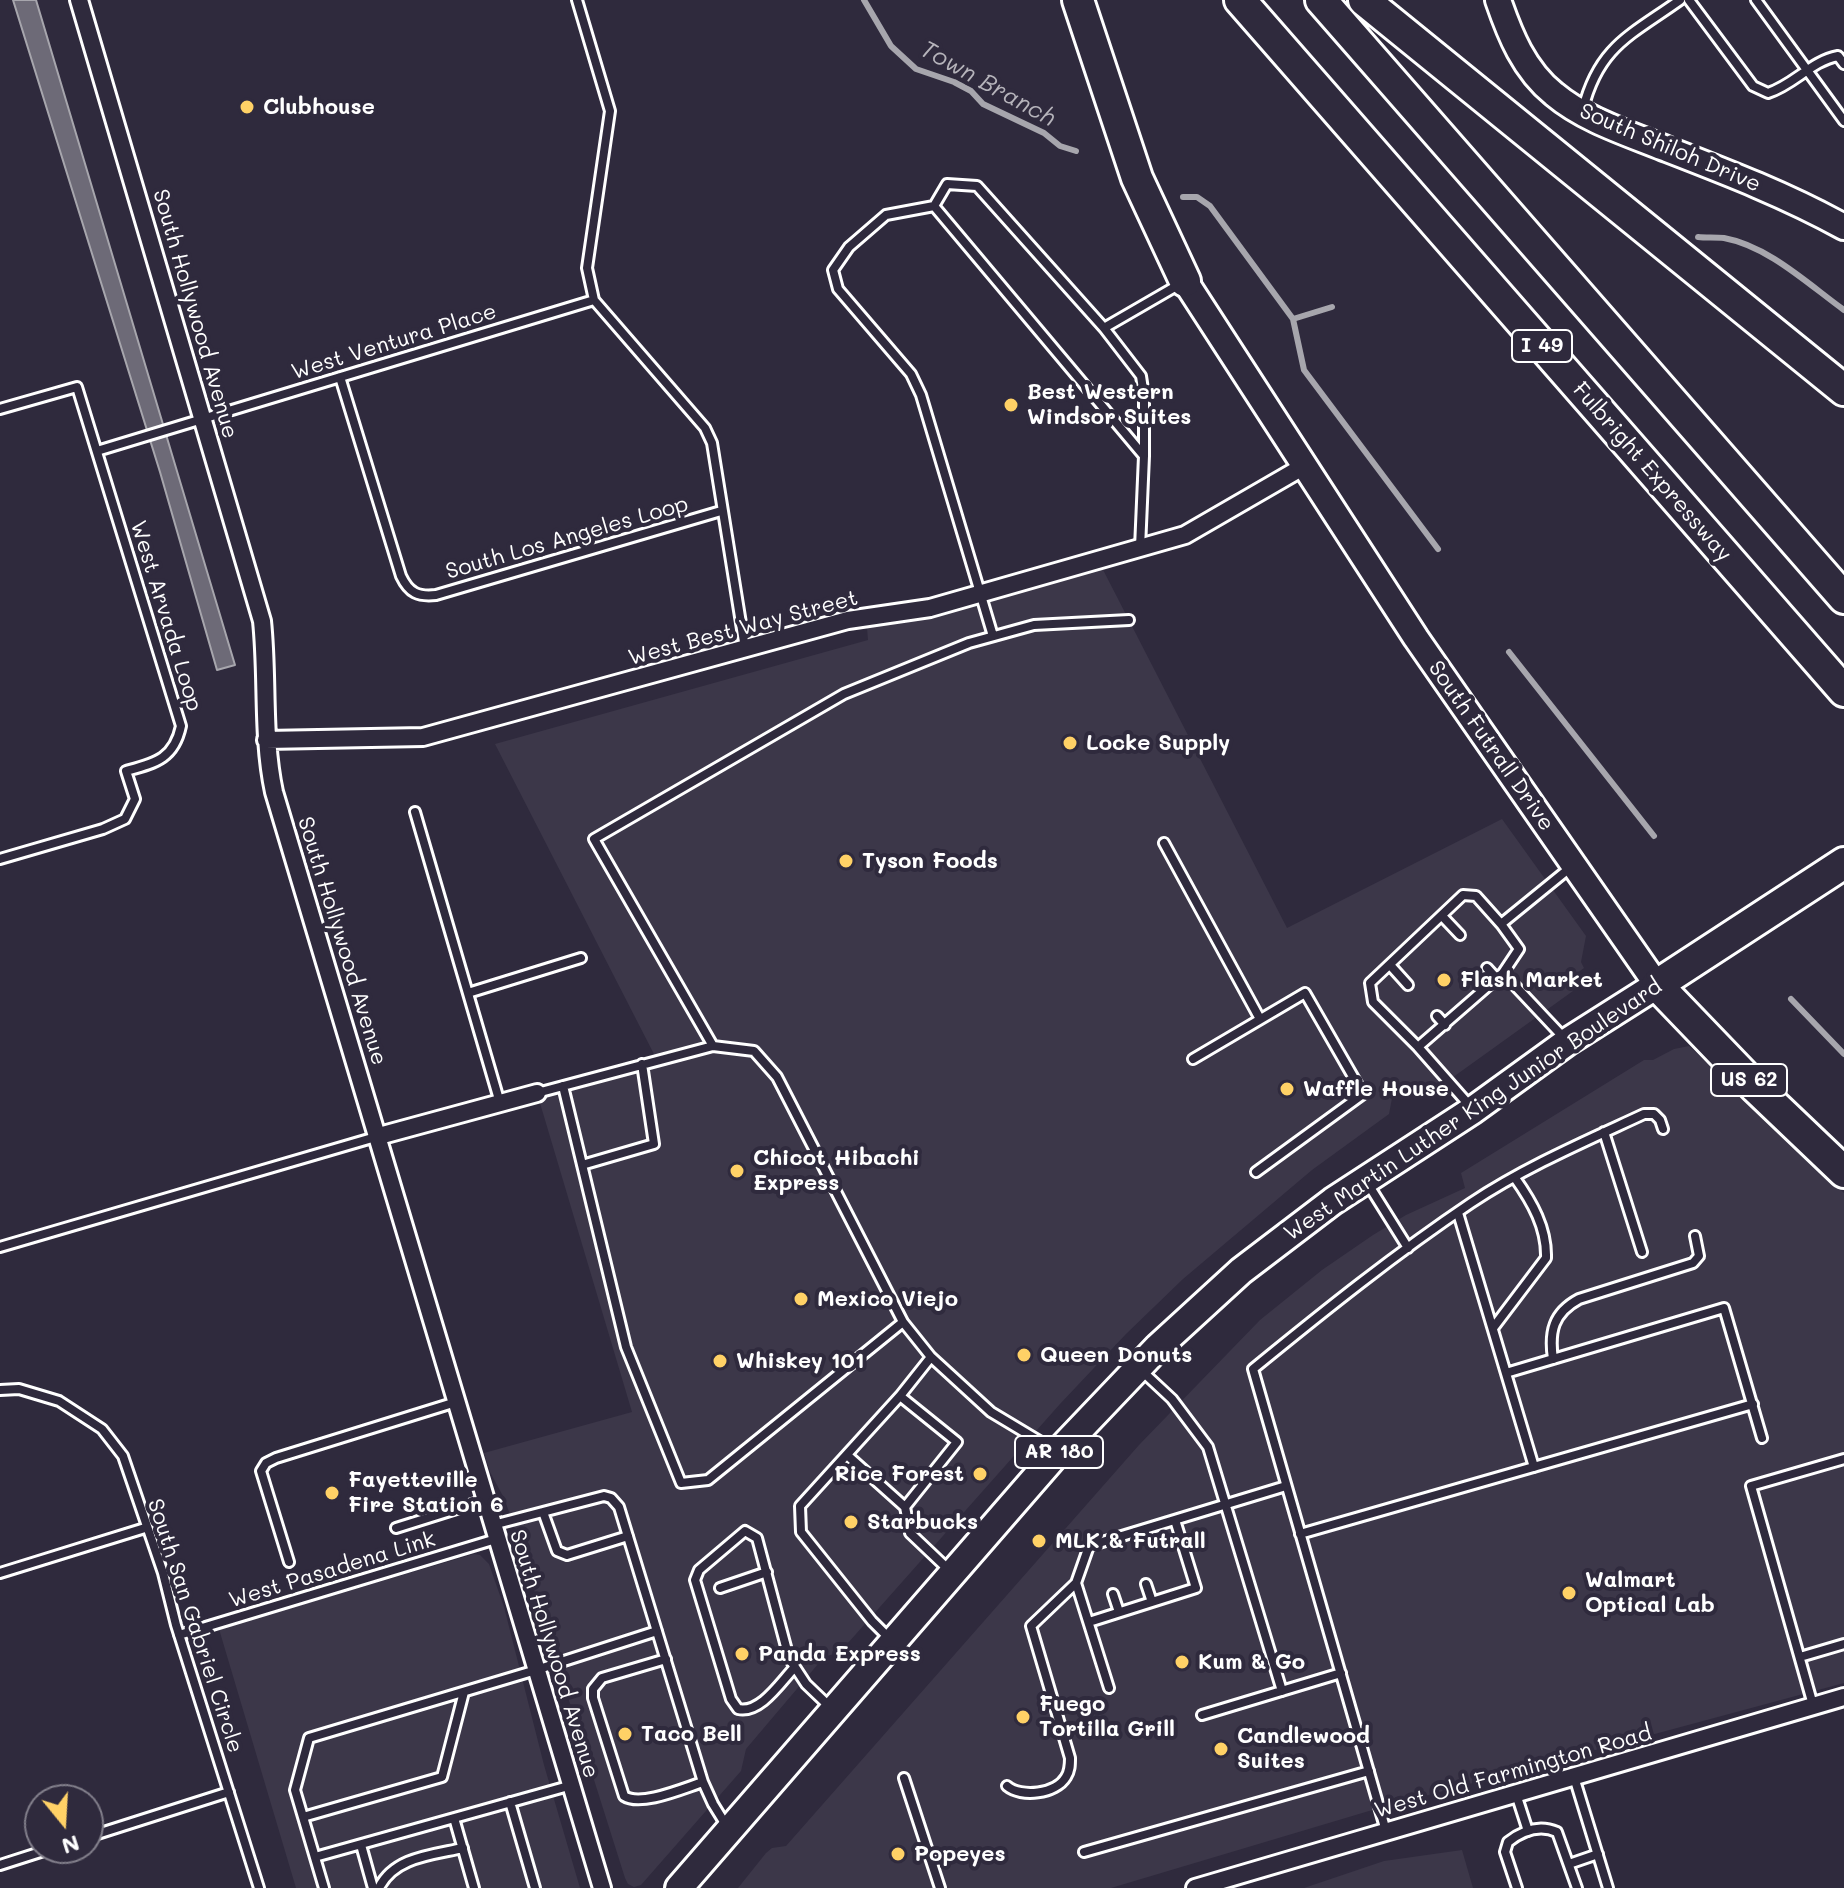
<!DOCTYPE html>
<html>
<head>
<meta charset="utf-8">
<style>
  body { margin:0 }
  #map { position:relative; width:1844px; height:1888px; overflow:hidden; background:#2f2a3d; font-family:Mali,sans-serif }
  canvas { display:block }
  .north { position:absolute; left:24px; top:1784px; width:80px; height:80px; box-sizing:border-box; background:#2f2a3d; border:2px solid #827f8b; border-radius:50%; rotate:162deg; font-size:22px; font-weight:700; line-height:32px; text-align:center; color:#fff }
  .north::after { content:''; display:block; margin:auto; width:28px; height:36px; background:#ffd166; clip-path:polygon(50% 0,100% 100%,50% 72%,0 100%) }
</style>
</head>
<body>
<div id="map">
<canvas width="1844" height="1888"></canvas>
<div class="north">N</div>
</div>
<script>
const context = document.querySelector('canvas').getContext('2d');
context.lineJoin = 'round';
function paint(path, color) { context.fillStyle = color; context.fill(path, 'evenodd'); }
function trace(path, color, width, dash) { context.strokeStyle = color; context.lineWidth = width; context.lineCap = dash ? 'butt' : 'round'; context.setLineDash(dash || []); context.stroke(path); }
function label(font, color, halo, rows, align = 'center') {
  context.font = font + ' Mali,sans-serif'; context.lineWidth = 8; context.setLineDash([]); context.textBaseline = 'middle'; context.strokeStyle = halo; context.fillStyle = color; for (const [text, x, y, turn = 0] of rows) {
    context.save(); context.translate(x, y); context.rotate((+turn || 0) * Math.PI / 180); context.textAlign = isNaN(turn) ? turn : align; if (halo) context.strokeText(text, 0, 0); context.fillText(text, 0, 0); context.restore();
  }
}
const built = new Path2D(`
  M1098,560L1287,928L1502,819L1586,936L1581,962L1584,968L1573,976V991L1424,1098L1402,1087L1393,1093L1389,1114L1312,1170L1183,1279L1126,1334L1060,1404L840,1652L824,1657L746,1749L741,1771L641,1885L634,1887L628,1884L625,1878L512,1520L504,1498L490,1472L484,1453L632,1412L537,1093L657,1060L495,744L868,640L866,616Z
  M1689,1046L1844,1193V1683L1369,1811L1111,1888H738L766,1853L772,1848L786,1846L1139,1445L1260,1320L1322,1270L1373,1235L1406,1215L1465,1188L1461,1173L1644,1060H1653L1674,1049Z
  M474,1554L480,1555L489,1564L504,1607L544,1765L580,1888H296L219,1629Z
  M1462,1850L1473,1888H1304L1384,1861Z`);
const water = new Path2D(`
  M13,0H36L235,665L217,670L160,472Z`);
const stream = new Path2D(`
  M864,0L891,46L916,69L954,82L971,91L983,104L1044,133L1060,146L1076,151
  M1183,197H1197L1210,206L1293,319L1304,370L1438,549
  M1698,237C1706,238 1715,237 1724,238C1768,246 1808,284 1844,310
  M1293,319L1332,307
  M1509,652L1654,836
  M1791,999L1844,1054`);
const lane = new Path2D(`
  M577,0L610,111L587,268L594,300L705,428L712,443L745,648
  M1689,0L1753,86L1768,93C1794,85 1811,61 1838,56L1844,64
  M1756,0L1844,121
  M1583,109C1599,46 1631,35 1680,0
  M934,206L947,184L977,186L1104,328L1141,376L1144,396V456
  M1104,328L1180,284
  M340,377L401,576C409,593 418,597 436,595L721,511
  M0,409L77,387L181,726C174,759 155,763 126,771L135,799L125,819L103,829L0,859
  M97,451L594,300
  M993,636L921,395L911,374L838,289L833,270L849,247L886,215L934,206L1144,456L1140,548
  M415,812L500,1103
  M1164,843L1260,1019
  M1442,916L1460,935
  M1501,924L1519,949L1503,973L1566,1040
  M1390,965L1408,985
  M1487,968L1497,979
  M468,993L581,958
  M1437,1016L1445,1025
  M713,1046L594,839L844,694L969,643L1034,625L1129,620
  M1418,1047L1503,973
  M1193,1059L1305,993L1363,1094L1256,1172
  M563,1086L626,1347L681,1483L708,1480L903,1322
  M537,1093L713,1046L754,1051L777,1077L903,1322L931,1357L991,1412L1056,1451
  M1470,1106L1418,1047L1373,1002L1370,983L1463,895L1476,896L1501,924L1571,867
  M1604,1132L1642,1252
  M582,1165L654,1144L642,1064
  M1368,1184L1408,1248
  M1458,1213L1534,1467
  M0,1247L379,1136
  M1493,1328L1546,1258C1547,1228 1532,1202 1515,1178
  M1553,1359C1549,1332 1553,1313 1579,1299L1693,1263L1699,1256L1695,1236
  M1142,1371L1172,1399L1208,1447L1282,1691
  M1506,1373L1724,1308L1762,1438
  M0,1390L19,1389L59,1401L102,1429L123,1456L163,1573L176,1625L259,1888
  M900,1396L931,1357
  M847,1455L905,1507L910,1533L950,1571
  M543,1512L557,1551L567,1555L628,1536
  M493,1525L604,1496L611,1498L619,1507L703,1782L713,1804L726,1825
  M396,1528L485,1500
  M1300,1534L1753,1404
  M289,1562L261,1471L266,1463L276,1458L456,1402
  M0,1573L145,1528
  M1146,1584L1152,1602
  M720,1588L767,1572
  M1113,1594L1119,1612
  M1089,1622L1196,1588L1175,1520
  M179,1635L496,1539
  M890,1639L872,1621L801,1532L800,1506L900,1396L957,1442L905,1507
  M1800,1657L1844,1644
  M666,1659L602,1678L593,1689V1698L624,1796C641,1807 684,1788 703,1782
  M794,1668C780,1683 760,1714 738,1709L731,1699L695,1580L699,1570L745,1531L757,1538L789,1658L806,1684L830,1707
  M1109,1688L1076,1583L1089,1546L1286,1486
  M1813,1705L1751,1486L1844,1459
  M1202,1715L1341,1673
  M1574,1777L1608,1888
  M904,1778L940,1888
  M1007,1786C1021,1798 1056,1794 1066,1777C1070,1771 1070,1765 1070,1758L1031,1626L1076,1583
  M1516,1794L1528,1831
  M510,1802L535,1888
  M303,1817L442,1777L464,1692
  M454,1818L474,1888
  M1386,1831L1253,1369C1324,1311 1395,1254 1471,1203C1525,1167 1586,1141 1644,1114H1654L1660,1120L1663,1129
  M88,1837L229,1792
  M361,1845L373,1888
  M1084,1852L1369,1771
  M315,1857L572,1785
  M1569,1864L1598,1854
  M0,1865L53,1848
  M324,1888L295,1790L309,1738L536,1670L657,1631
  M379,1888C394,1857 432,1855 463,1848
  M1517,1888L1505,1852L1508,1842C1522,1831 1539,1824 1557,1832L1577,1888`);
const street = new Path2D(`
  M79,0L262,621C268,678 262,736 274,792L602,1888
  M266,740L423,737L848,620L930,608L1185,535L1306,465
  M379,1136L537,1093
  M1195,1888L1844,1697`);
const secondary = new Path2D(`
  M1498,0C1510,35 1524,70 1554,94C1585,120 1627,133 1664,148C1726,172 1786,195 1844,227
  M1185,281L1416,638L1657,985`);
const primary = new Path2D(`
  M679,1888L1058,1452L1158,1347L1241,1271L1333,1201L1473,1110L1567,1042L1657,985`);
const highway = new Path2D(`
  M1078,0L1137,178L1185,281
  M1240,0L1844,691
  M1321,0L1844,598
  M1364,0L1844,390
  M1844,863L1657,985L1756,1088L1844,1172`);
const markers = [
  [247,107,8,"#ffd166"],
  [1011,405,8,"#ffd166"],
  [1070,743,8,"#ffd166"],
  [846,861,8,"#ffd166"],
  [1444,980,8,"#ffd166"],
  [1287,1089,8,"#ffd166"],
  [737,1171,8,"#ffd166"],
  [801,1299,8,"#ffd166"],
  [1024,1355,8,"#ffd166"],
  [720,1361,8,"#ffd166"],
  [980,1474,8,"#ffd166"],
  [332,1493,8,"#ffd166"],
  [851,1522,8,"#ffd166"],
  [1039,1541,8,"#ffd166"],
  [1569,1593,8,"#ffd166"],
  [742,1654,8,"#ffd166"],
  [1182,1662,8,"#ffd166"],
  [1023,1717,8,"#ffd166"],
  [625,1734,8,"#ffd166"],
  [1221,1749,8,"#ffd166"],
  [898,1854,8,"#ffd166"]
];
const shields = [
  [1542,346,60],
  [1749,1080,76],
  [1059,1452,88]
];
const shieldNames = [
  ["I 49",1542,346],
  ["US 62",1749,1080],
  ["AR 180",1059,1452]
];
const poiNames = [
  ["Clubhouse",263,107],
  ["Best Western",1027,392],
  ["Windsor Suites",1027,417],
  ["Locke Supply",1086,743],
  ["Tyson Foods",862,861],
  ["Flash Market",1460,980],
  ["Waffle House",1303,1089],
  ["Chicot Hibachi",753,1158],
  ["Express",753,1183],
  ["Mexico Viejo",817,1299],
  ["Queen Donuts",1040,1355],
  ["Whiskey 101",736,1361],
  ["Rice Forest",964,1474,"right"],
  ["Fayetteville",348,1480],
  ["Fire Station 6",348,1505],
  ["Starbucks",867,1522],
  ["MLK & Futrall",1055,1541],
  ["Walmart",1585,1580],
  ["Optical Lab",1585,1605],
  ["Panda Express",758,1654],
  ["Kum & Go",1198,1662],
  ["Fuego",1039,1704],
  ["Tortilla Grill",1039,1729],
  ["Taco Bell",641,1734],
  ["Candlewood",1237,1736],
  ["Suites",1237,1761],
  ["Popeyes",914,1854]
];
const streetNames = [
  ["South Shiloh Drive",1670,148,23],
  ["South Hollywood Avenue",195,314,74],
  ["West Ventura Place",394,342,-17],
  ["Fulbright Expressway",1652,472,49],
  ["South Los Angeles Loop",567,538,-16],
  ["West Arvada Loop",166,616,73],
  ["West Best Way Street",743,628,-15],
  ["South Futrall Drive",1491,746,55],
  ["South Hollywood Avenue",342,941,73],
  ["West Martin Luther King Junior Boulevard",1473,1110,-34],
  ["West Pasadena Link",332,1570,-17],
  ["South San Gabriel Circle",195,1626,72],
  ["South Hollywood Avenue",554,1654,73],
  ["West Old Farmington Road",1513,1772,-16]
];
const waterNames = [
  ["Town Branch",988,84,29]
];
paint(built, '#3c3749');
paint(water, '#6d6a77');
trace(water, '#a7a6ad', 2);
trace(stream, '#a7a6ad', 6);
trace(lane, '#fff', 14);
trace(street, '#fff', 22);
trace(secondary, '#fff', 30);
trace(primary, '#fff', 32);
trace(highway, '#fff', 36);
trace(lane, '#2f2a3d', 8);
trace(street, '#2f2a3d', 16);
trace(secondary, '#2f2a3d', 24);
trace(primary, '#2f2a3d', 26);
trace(highway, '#2f2a3d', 30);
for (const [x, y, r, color] of markers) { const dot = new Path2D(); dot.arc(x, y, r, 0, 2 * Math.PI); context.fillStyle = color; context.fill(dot); trace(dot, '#2f2a3d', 3); }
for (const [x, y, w] of shields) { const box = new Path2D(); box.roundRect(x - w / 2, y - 16, w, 32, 6); context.fillStyle = '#2f2a3d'; context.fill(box); trace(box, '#fff', 2); }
label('bold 20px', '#fff', null, shieldNames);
label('bold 22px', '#fff', '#2f2a3d', poiNames, 'left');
label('22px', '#fff', '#2f2a3d', streetNames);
label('italic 24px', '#b6b4bb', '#2f2a3d', waterNames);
</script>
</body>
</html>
